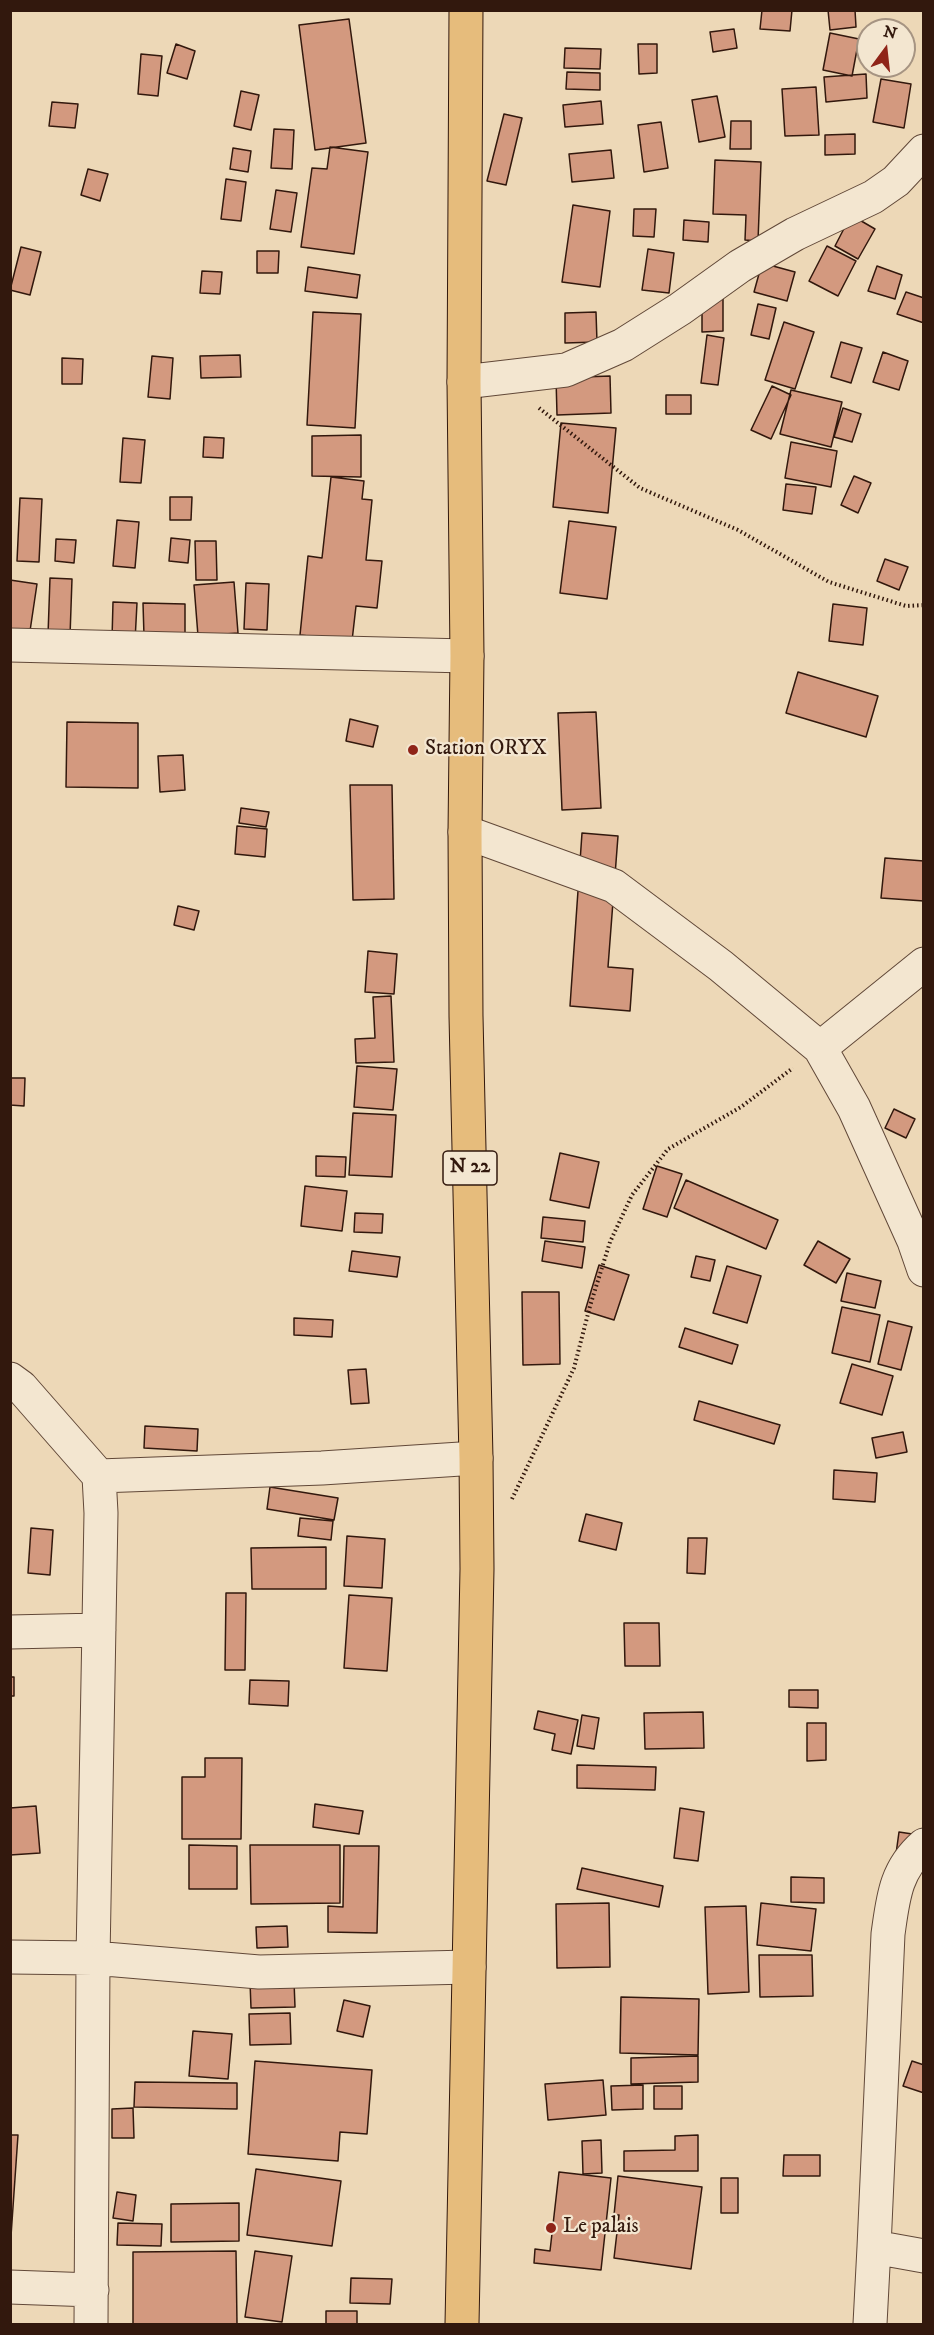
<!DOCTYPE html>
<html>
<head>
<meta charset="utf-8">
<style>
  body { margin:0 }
  #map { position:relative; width:934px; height:2335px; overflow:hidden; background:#edd8b7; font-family:"IM FELL DW Pica",serif }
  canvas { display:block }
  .frame { position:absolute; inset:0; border:12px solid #32180d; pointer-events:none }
  .north { position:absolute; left:856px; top:18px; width:60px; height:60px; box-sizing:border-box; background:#f3e6d0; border:2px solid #a69482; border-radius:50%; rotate:15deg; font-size:16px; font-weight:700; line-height:24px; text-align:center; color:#32180d }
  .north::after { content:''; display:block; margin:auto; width:21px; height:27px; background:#8f2418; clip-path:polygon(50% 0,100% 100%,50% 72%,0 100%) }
</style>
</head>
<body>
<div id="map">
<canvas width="934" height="2335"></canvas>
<div class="frame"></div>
<div class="north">N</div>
</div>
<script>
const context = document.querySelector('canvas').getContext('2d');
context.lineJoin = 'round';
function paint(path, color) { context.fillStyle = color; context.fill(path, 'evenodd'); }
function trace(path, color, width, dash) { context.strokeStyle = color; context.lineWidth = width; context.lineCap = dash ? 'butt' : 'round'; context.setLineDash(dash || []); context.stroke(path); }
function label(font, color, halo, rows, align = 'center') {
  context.font = font + ' "IM FELL DW Pica",serif'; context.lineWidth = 4.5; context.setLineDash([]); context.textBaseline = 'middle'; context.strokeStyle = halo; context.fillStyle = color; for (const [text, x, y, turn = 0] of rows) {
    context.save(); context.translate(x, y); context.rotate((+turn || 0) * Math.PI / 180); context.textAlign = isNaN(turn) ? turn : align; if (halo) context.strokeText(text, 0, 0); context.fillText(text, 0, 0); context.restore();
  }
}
const building = new Path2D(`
  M762,10H792L790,31L760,29Z
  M828,10H855L856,27L830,30Z
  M349,19L366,143L315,150L299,25Z
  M734,29L737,48L713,52L710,32Z
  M830,33L859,39L852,76L823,70Z
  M176,44L195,51L187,79L167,73Z
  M638,44H657V73L639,74Z
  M565,48L601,49L600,69L564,68Z
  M141,54L162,56L158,96L138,94Z
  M567,72L600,73V90L566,89Z
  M866,74L867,98L826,102L824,77Z
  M881,79L911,84L904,128L873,122Z
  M816,87L819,135L785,136L782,89Z
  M241,91L259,95L251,130L234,126Z
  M717,96L725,137L699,142L692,100Z
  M601,101L603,124L565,127L563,105Z
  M52,102L78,104L75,128L49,126Z
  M504,114L522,118L506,185L487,181Z
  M731,121H751V149H730Z
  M661,122L668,168L644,172L638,125Z
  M274,129L294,130L292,169L271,168Z
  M855,134V154L825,155V135Z
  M330,147L368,152L354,254L301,247L312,168L327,169Z
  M233,148L251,151L248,172L230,169Z
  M611,150L614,178L572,182L569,154Z
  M715,160L761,162L758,241L745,240L746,215L713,214Z
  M88,169L108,174L100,201L81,195Z
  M226,179L246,182L241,221L221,219Z
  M276,190L297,193L291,232L270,229Z
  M573,205L610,211L600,287L562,282Z
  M634,209H656L654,237L633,236Z
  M851,215L875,229L858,259L835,246Z
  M684,220L709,222L708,242L683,240Z
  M827,246L856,261L838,296L809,281Z
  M21,247L41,252L30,295L10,290Z
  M648,249L674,253L669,293L642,290Z
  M257,251H279L278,273H257Z
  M762,263L795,272L787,301L754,292Z
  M877,266L902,275L895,299L868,291Z
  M308,267L360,275L357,298L305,291Z
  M202,271L222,272L220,294L200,293Z
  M906,292L924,298V323L897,314Z
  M723,295V331L702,332V296Z
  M758,304L776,308L769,339L751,335Z
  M313,312L361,314L355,428L307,425Z
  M596,312L597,342L565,343V313Z
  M784,322L814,332L795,389L765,380Z
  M707,335L724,338L718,385L701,383Z
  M841,342L862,348L851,383L831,377Z
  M883,352L908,361L899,390L873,382Z
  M240,355L241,377L201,378L200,356Z
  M152,356L173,358L170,399L148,397Z
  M62,358L83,359L82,384H62Z
  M610,376L611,413L557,415L556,378Z
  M772,386L791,395L771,439L751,430Z
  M791,390L842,402L831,447L780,434Z
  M666,395H691V414H666Z
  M843,408L861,414L852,442L834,437Z
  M561,423L616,428L608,513L553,507Z
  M361,435V477L312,476V436Z
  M204,437L224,438L223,458L203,457Z
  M123,438L145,440L141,483L120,482Z
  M791,442L837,451L831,487L785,478Z
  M854,476L871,483L858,513L841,505Z
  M331,477L364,481L362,499L372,500L366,560L382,561L377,608L356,606L352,641L300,635L308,556L322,558Z
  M786,484L816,487L812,514L783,510Z
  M170,497H192L191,520H170Z
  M20,498L42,499L39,562L17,561Z
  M117,520L139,522L135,568L113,566Z
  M569,521L616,527L607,599L560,593Z
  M171,538L190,540L188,563L169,561Z
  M56,539L76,540L74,563L55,561Z
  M195,541H216L217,580H196Z
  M885,559L908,567L899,590L877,581Z
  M50,578L72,579L70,636L48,635Z
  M10,580L37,584L30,631L10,629Z
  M234,582L238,633L198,636L194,585Z
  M246,583L269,584L267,630L244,629Z
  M113,602L137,603L135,641L112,639Z
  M143,603L185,604V636H144Z
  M833,604L867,608L863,645L829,641Z
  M798,672L878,696L866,737L786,713Z
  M596,712L601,808L562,810L558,713Z
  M350,719L378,726L373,747L346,741Z
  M67,722L138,723V788L66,787Z
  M183,755L185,790L160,792L158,756Z
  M350,785H392L394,899L353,900Z
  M241,808L269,812L266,827L239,823Z
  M237,826L267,829L265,857L235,854Z
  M582,833L618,836L608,967L633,969L630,1011L570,1006Z
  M885,858L924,861V901L881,898Z
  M178,906L199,911L194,930L174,925Z
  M368,951L397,954L394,994L365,992Z
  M391,996L394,1062L356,1063L355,1039L375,1038L373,997Z
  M357,1066L397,1069L393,1110L354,1107Z
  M10,1078H25L24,1106L10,1105Z
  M894,1109L915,1119L906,1138L885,1128Z
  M353,1113L396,1115L392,1177L349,1175Z
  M560,1153L599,1162L589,1208L550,1200Z
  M316,1156L346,1157L345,1177L316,1176Z
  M657,1166L682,1174L667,1217L643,1209Z
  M686,1180L778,1220L766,1249L674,1208Z
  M305,1186L347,1191L342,1231L301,1226Z
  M355,1213L383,1214L382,1233L354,1232Z
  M543,1217L585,1221L583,1242L541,1238Z
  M545,1241L585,1247L582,1268L542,1261Z
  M818,1241L850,1259L836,1283L804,1265Z
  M352,1251L400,1257L397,1277L349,1271Z
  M696,1256L715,1260L710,1281L691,1277Z
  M599,1265L629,1275L614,1320L585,1311Z
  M727,1266L761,1276L747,1323L713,1313Z
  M847,1273L881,1281L875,1308L841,1301Z
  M522,1292H559L560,1364L523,1365Z
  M842,1307L880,1315L870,1362L832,1353Z
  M294,1318L333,1320L332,1337L294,1335Z
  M888,1321L912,1327L901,1370L878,1364Z
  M685,1328L738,1345L732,1364L679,1347Z
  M852,1364L893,1376L882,1415L840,1403Z
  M366,1369L369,1403L351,1404L348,1370Z
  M699,1401L780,1425L774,1444L694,1420Z
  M145,1426L198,1429L197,1451L144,1448Z
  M903,1432L907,1452L876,1458L872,1438Z
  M834,1470L877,1473L875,1502L833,1499Z
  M270,1487L338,1498L334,1520L267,1509Z
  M586,1514L622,1523L616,1550L579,1541Z
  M300,1518L333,1521L331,1540L298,1536Z
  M31,1528L53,1530L50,1575L28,1573Z
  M347,1536L385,1539L382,1588L344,1586Z
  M688,1538H707L705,1574L687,1573Z
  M326,1547V1589H252L251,1548Z
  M226,1593H246L245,1670H225Z
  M349,1595L392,1598L387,1671L344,1668Z
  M624,1623H659L660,1666H625Z
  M10,1677H14V1696H10Z
  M250,1680L289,1681L288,1706L249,1704Z
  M789,1690H818V1708L789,1707Z
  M538,1711L578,1720L571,1754L552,1750L555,1734L534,1729Z
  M703,1712L704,1748L645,1749L644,1713Z
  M582,1715L599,1718L594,1749L577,1746Z
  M807,1723H826V1760L807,1761Z
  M205,1758H242L241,1839H182V1777H205Z
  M577,1765L656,1767L655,1790L577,1788Z
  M315,1804L363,1811L359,1834L313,1827Z
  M36,1806L40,1853L10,1855V1808Z
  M680,1808L704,1812L698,1861L674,1858Z
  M899,1832L919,1835L895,1861Z
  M189,1845L237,1846V1889H189Z
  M250,1845H340V1903L251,1904Z
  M344,1846H379L377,1933L328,1932V1906L343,1907Z
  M582,1868L663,1886L659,1907L577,1889Z
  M791,1877L824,1878V1903L791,1902Z
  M609,1903L610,1967L557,1968L556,1904Z
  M761,1903L816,1909L811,1951L757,1945Z
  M746,1906L749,1992L708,1994L705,1907Z
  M287,1926L288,1947L257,1948L256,1927Z
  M759,1955H812L813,1996L760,1997Z
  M294,1981L295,2007L251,2008L250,1982Z
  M621,1997L699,1999L698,2055L620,2053Z
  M344,2000L370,2006L363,2037L337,2031Z
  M290,2013L291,2044L250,2045L249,2014Z
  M193,2031L232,2034L228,2079L189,2076Z
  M698,2056V2082L631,2084V2058Z
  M255,2061L372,2070L367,2134L340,2132L338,2161L248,2154Z
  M912,2061L924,2065V2093L903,2086Z
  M603,2080L606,2115L548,2120L545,2084Z
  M135,2082L237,2083V2109L134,2107Z
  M643,2085V2109L612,2110L611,2086Z
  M654,2086H682V2109H654Z
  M133,2108L134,2138H112V2109Z
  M10,2135H18L11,2236H10Z
  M698,2135V2171H624V2151L675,2150V2136Z
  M601,2140L602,2173L583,2174L582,2141Z
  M784,2155H820V2176H783Z
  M256,2169L341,2181L332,2246L247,2235Z
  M559,2172L611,2178L601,2270L534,2263L535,2249L550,2251Z
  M618,2176L702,2187L691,2269L614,2258L619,2215H614Z
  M721,2178H738V2213H721Z
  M117,2192L136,2195L133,2221L113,2218Z
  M239,2203V2241L171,2242V2204Z
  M118,2223L162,2224L161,2246L117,2245Z
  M236,2251L237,2324H133V2252Z
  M255,2251L292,2256L282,2322L245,2317Z
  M351,2278L392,2279L390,2304L350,2303Z
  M326,2311H357V2324H326Z`);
const path = new Path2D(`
  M539,408L640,488L738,530L829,582L906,606L924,605
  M512,1499L574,1368L590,1306L610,1242L632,1195L668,1149L741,1107L793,1068`);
const minor = new Path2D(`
  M464,382L566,370L623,345L680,309L740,266L795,234L873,197L896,181L924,151
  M10,645L467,656
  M465,832L614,886L721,966L820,1048L854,1108L914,1241L924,1270
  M820,1048L924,964
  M10,1379L21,1387L99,1476L101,1513L93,1958L91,2324
  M99,1476L322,1468L476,1458
  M10,1632L99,1630
  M10,1957L93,1958L259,1972L469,1967
  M874,2247L888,1934C893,1899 895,1870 924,1845
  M10,2287L92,2290
  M870,2324L874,2247L924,2256`);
const primary = new Path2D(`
  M462,2324L477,1569L476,1458L466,1016L465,832L467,656L464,382L466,10`);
const markers = [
  [413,750,6,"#8f2418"],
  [551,2228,6,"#8f2418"]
];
const shields = [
  [470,1168,54]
];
const shieldNames = [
  ["N 22",470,1168]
];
const poiNames = [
  ["Station ORYX",425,750],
  ["Le palais",563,2228]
];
paint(building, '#d3997f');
trace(building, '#32180d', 1.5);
trace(minor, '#614838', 35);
trace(primary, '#32180d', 35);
trace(path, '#32180d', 4, [1.5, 3]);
trace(minor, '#f3e6d0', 33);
trace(primary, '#e6bc7c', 33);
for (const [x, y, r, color] of markers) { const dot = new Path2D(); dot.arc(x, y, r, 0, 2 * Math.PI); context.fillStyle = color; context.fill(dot); trace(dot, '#f3e6d0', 2); }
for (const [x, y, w] of shields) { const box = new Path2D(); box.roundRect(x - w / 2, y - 17, w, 34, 4.5); context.fillStyle = '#f3e6d0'; context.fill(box); trace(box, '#32180d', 1.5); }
label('bold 20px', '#32180d', null, shieldNames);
label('21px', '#32180d', '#f3e6d0', poiNames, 'left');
</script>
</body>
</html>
